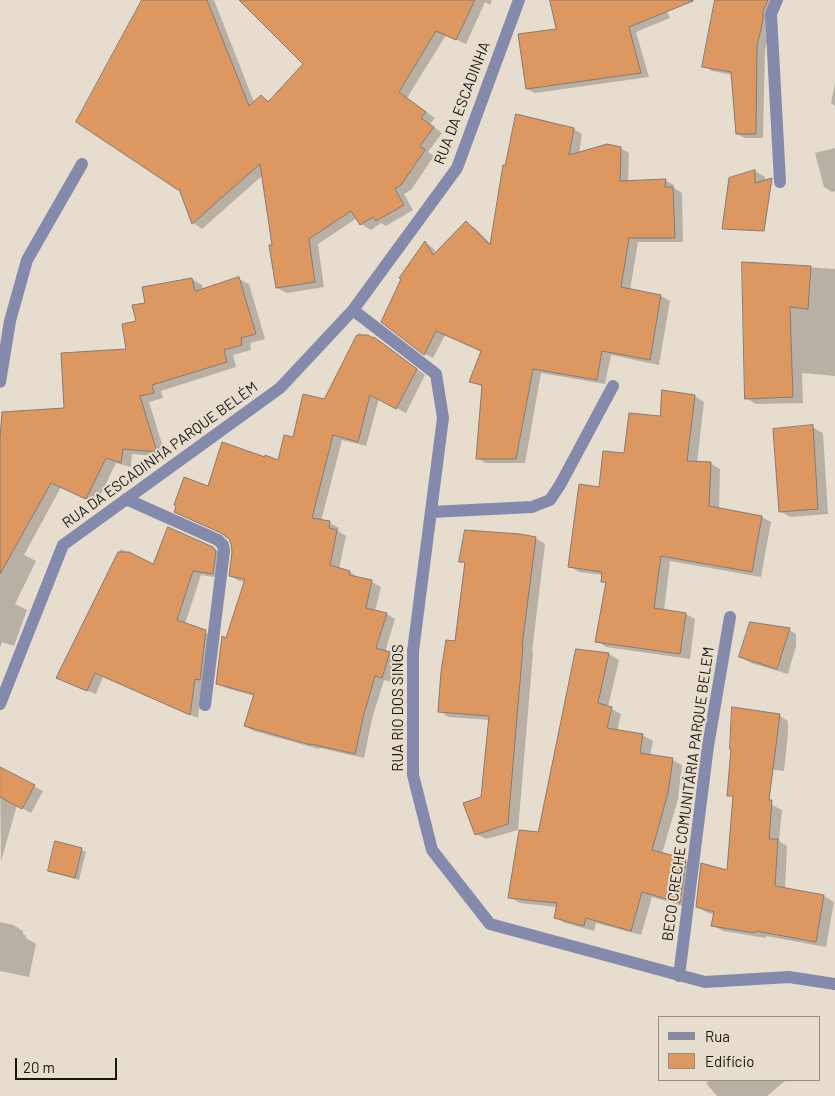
<!DOCTYPE html>
<html>
<head>
<meta charset="utf-8">
<style>
  body { margin:0 }
  #map { position:relative; width:835px; height:1096px; overflow:hidden; background:#e7ddce; font-family:Barlow,sans-serif }
  canvas { display:block }
  .legend { position:absolute; left:658px; top:1016px; width:162px; height:65px; box-sizing:border-box; background:#e7ddce; border:1px solid #958d82; margin:0; padding:6px 9px; list-style:none; font-size:15px; color:#1a1611 }
  .legend li { display:flex; align-items:center; gap:10px; height:25px }
  .legend b { width:25px; border:1px solid #958d82 }
  .scale { position:absolute; left:15px; top:1058px; width:102px; height:22px; box-sizing:border-box; border:2px solid #1a1611; border-top:0; padding-left:6px; font-size:15px; line-height:18px; white-space:nowrap; color:#1a1611; -webkit-text-stroke:4px #e7ddce; paint-order:stroke }
</style>
</head>
<body>
<div id="map">
<canvas width="835" height="1096"></canvas>
<ul class="legend">
<li><b style="height:6px;background:#838aab"></b>Rua</li>
<li><b style="height:14px;background:#dd9861"></b>Edifício</li>
</ul>
<div class="scale">20 m</div>
</div>
<script>
const context = document.querySelector('canvas').getContext('2d');
context.lineJoin = 'round';
function paint(path, color) { context.fillStyle = color; context.fill(path, 'evenodd'); }
function trace(path, color, width, dash) { context.strokeStyle = color; context.lineWidth = width; context.lineCap = dash ? 'butt' : 'round'; context.setLineDash(dash || []); context.stroke(path); }
function label(font, color, halo, rows, align = 'center') {
  context.font = font + ' Barlow,sans-serif'; context.lineWidth = 4; context.setLineDash([]); context.textBaseline = 'middle'; context.strokeStyle = halo; context.fillStyle = color; for (const [text, x, y, turn = 0] of rows) {
    context.save(); context.translate(x, y); context.rotate((+turn || 0) * Math.PI / 180); context.textAlign = isNaN(turn) ? turn : align; if (halo) context.strokeText(text, 0, 0); context.fillText(text, 0, 0); context.restore();
  }
}
const shadow = new Path2D(`
  M148,0H214L254,102L261,96L270,102L305,64L241,0H492L490,5L485,2L466,44L446,35L407,98L435,118L430,124L442,133L428,152L434,156L411,190L404,194L413,210L386,226L381,223L371,230L361,224L357,218L318,244L324,287L287,293L277,288L273,246L263,175L202,229L193,223L181,190Z
  M551,0H665L663,2L670,18L636,32L649,77L535,93L527,89L557,30Z
  M716,0H776L765,51L763,138H745L737,134L733,75L712,71L704,66Z
  M835,83V106L831,103Z
  M574,129L582,134L579,154L620,148L629,153L628,182L665,180L674,185V188L682,193L683,242H638L630,290L661,296L670,301L659,365L611,355L605,384L541,373L525,463H486L477,458L483,387L471,381L482,351L445,335L433,358L425,354L383,321L425,243L433,248L436,253L466,223L475,228L491,244Z
  M835,148V191L832,192L824,187L815,153Z
  M755,171L765,177L764,214L735,223Z
  M743,263L835,269V376L802,373L803,403L756,404L746,398Z
  M192,279L202,285L203,290L239,279L249,284L265,339L250,343L251,350L233,355L236,367L161,391L163,398L149,402L166,457L132,454L131,467L116,463L96,504L61,487L24,555L36,561L15,604L27,610L14,646L2,642L0,648V460L66,409L128,351L137,322L146,304Z
  M359,333L374,340L375,338L383,343L425,375L406,413L379,399L366,446L342,440L321,521L330,523L339,528L338,531L346,536L339,569L350,572L358,577V578L372,582L381,587L375,611L387,614L395,619L385,652L398,658L391,682L384,680L372,719L364,758L320,748L319,749L254,731L245,726L254,696L226,688L217,683L226,639L245,582L239,581L230,576L233,552L232,543L209,488L279,462L293,438L324,401Z
  M695,396L704,402L697,463H710L720,469L719,509L762,517L771,522L761,577L670,561L664,611L686,614L695,619L690,659L606,647L597,641L607,584L602,581L603,575L579,572L569,566L600,488L625,455L661,418Z
  M812,427L823,433L828,514L790,517L780,511Z
  M535,538L545,544L532,652L533,653L518,830L486,839L476,834L483,798L490,720L449,717L439,711L456,642L466,564L461,561Z
  M213,548L222,553L221,578L201,575L185,624L205,632L214,636L203,682L198,718L103,677L96,694L66,682L58,677L121,549L154,565Z
  M786,628L796,634V646L788,674L751,663L741,657Z
  M577,650L609,654L619,660L608,707L621,714L617,731L642,735L653,741L650,756L672,760L682,765L678,799L662,854L685,860L695,866L690,908L652,897L641,935L596,923L594,931L565,923L555,917L557,907L520,903L510,897L539,834Z
  M778,715L788,721V732L784,771L741,766Z
  M0,768L43,791L31,813L17,805L1,861Z
  M772,805L782,810L779,841L787,846L785,889L824,896L834,902L826,947L766,936V938L723,931L713,925L715,915L708,913L697,907L728,872Z
  M81,849L86,852L79,880L54,873L49,871Z
  M0,922L13,925L23,931V934L26,936V938L36,944L29,977L0,971Z
  M710,1080H784L785,1081L767,1096H717L706,1083Z`);
const building = new Path2D(`
  M142,0H207L249,106L261,95L268,102L303,64L239,0H475L456,40L436,31L399,92L426,112L421,118L434,127L420,146L425,150L401,185L395,189L404,205L376,221L373,217L360,225L351,211L309,239L315,282L276,288L269,245H272L260,164L192,224L179,189L178,190L76,122Z
  M550,0H693V1L629,27L641,73L526,89L518,34L556,29Z
  M715,0H768L763,11V20L757,46L756,134H736L731,72L702,67Z
  M516,114L574,128L569,155L607,144L621,147L620,181L666,179L665,187H673L675,238H629L621,287L661,295L650,360L602,351L597,380L533,369L516,459H476L482,385L469,382L481,351L436,331L424,355L381,322L401,279L399,278L425,241L433,255L466,221L490,245L503,165H505Z
  M755,170V183L772,178L764,231L722,229L729,178Z
  M742,262L811,266L808,309L790,307L793,397L745,399Z
  M239,277L256,334L241,338L242,345L224,350L227,362L152,385L154,393L140,396L157,452L123,449L121,463L106,458L86,499L51,483L0,574V438L2,412L64,408L61,353L126,349L122,324L136,321L132,305L145,303L142,287L192,278L195,291Z
  M357,335H368L373,338L374,337L417,369L396,409L370,395L358,442L333,435L312,518L330,521L329,528L337,530L330,565L350,571L349,575L372,580L366,608L387,613L376,648L390,652L382,678L375,676L364,714L355,754L311,744V745L244,726L254,694L216,684L222,636L226,638L245,579L229,576L232,552L231,544L229,539L221,533L174,512L176,506L174,505L184,477L208,486L222,442L265,457V455L278,460L284,435L293,437L303,394L324,399Z
  M662,390L695,395L687,461L711,462L709,506L762,516L752,572L661,556L654,608L686,613L680,654L595,642L606,582H601L602,572L568,567L579,484L599,487L603,451L624,453L629,413L660,416Z
  M813,425L818,509L779,512L773,429Z
  M168,527L213,547L216,551L213,574L193,571L177,620L206,630L200,680L195,679L190,715L95,673L87,691L56,678L118,552H129L153,564Z
  M465,530L520,534L536,537L522,646H523L508,824L475,835L463,803L481,797L489,716L438,712L441,672L446,640L455,641L465,562H459Z
  M750,622L790,628L777,669L739,657Z
  M576,649L609,653L598,703L612,707L607,728L643,734L640,753L673,758L668,793L652,850L686,859L680,903L642,892L631,931L586,918L584,926L554,918L557,903L508,898L519,830L538,832Z
  M732,707L780,714L769,800H772L769,839H778L775,886L824,895L816,942L756,931L755,933L711,926L714,912L696,907L701,863L727,870L733,796H727L731,749H730Z
  M0,767L35,785L22,809L0,797Z
  M55,841L82,848L75,878L48,871Z`);
const minor = new Path2D(`
  M777,0L771,14L780,182
  M353,310L436,374L443,418L413,651V775L432,850L490,924L705,982L789,977L835,984
  M0,382L10,321L27,260L82,164
  M126,499L218,540L223,545L224,551L205,705
  M431,512L532,507L550,500L560,485L613,386
  M0,704L63,545L280,388L353,310L457,168L519,0
  M679,976L708,746L730,617`);
const streetNames = [
  ["RUA DA ESCADINHA",462,103,-69],
  ["RUA DA ESCADINHA PARQUE BELÉM",160,455,-36],
  ["RUA RIO DOS SINOS",398,708,-90],
  ["BECO CRECHE COMUNITÁRIA PARQUE BELEM",688,794,-82]
];
paint(shadow, '#0003');
paint(building, '#dd9861');
trace(building, '#87796f', 1);
trace(minor, '#838aab', 12);
label('15px', '#1a1611', '#e7ddce', streetNames);
</script>
</body>
</html>
